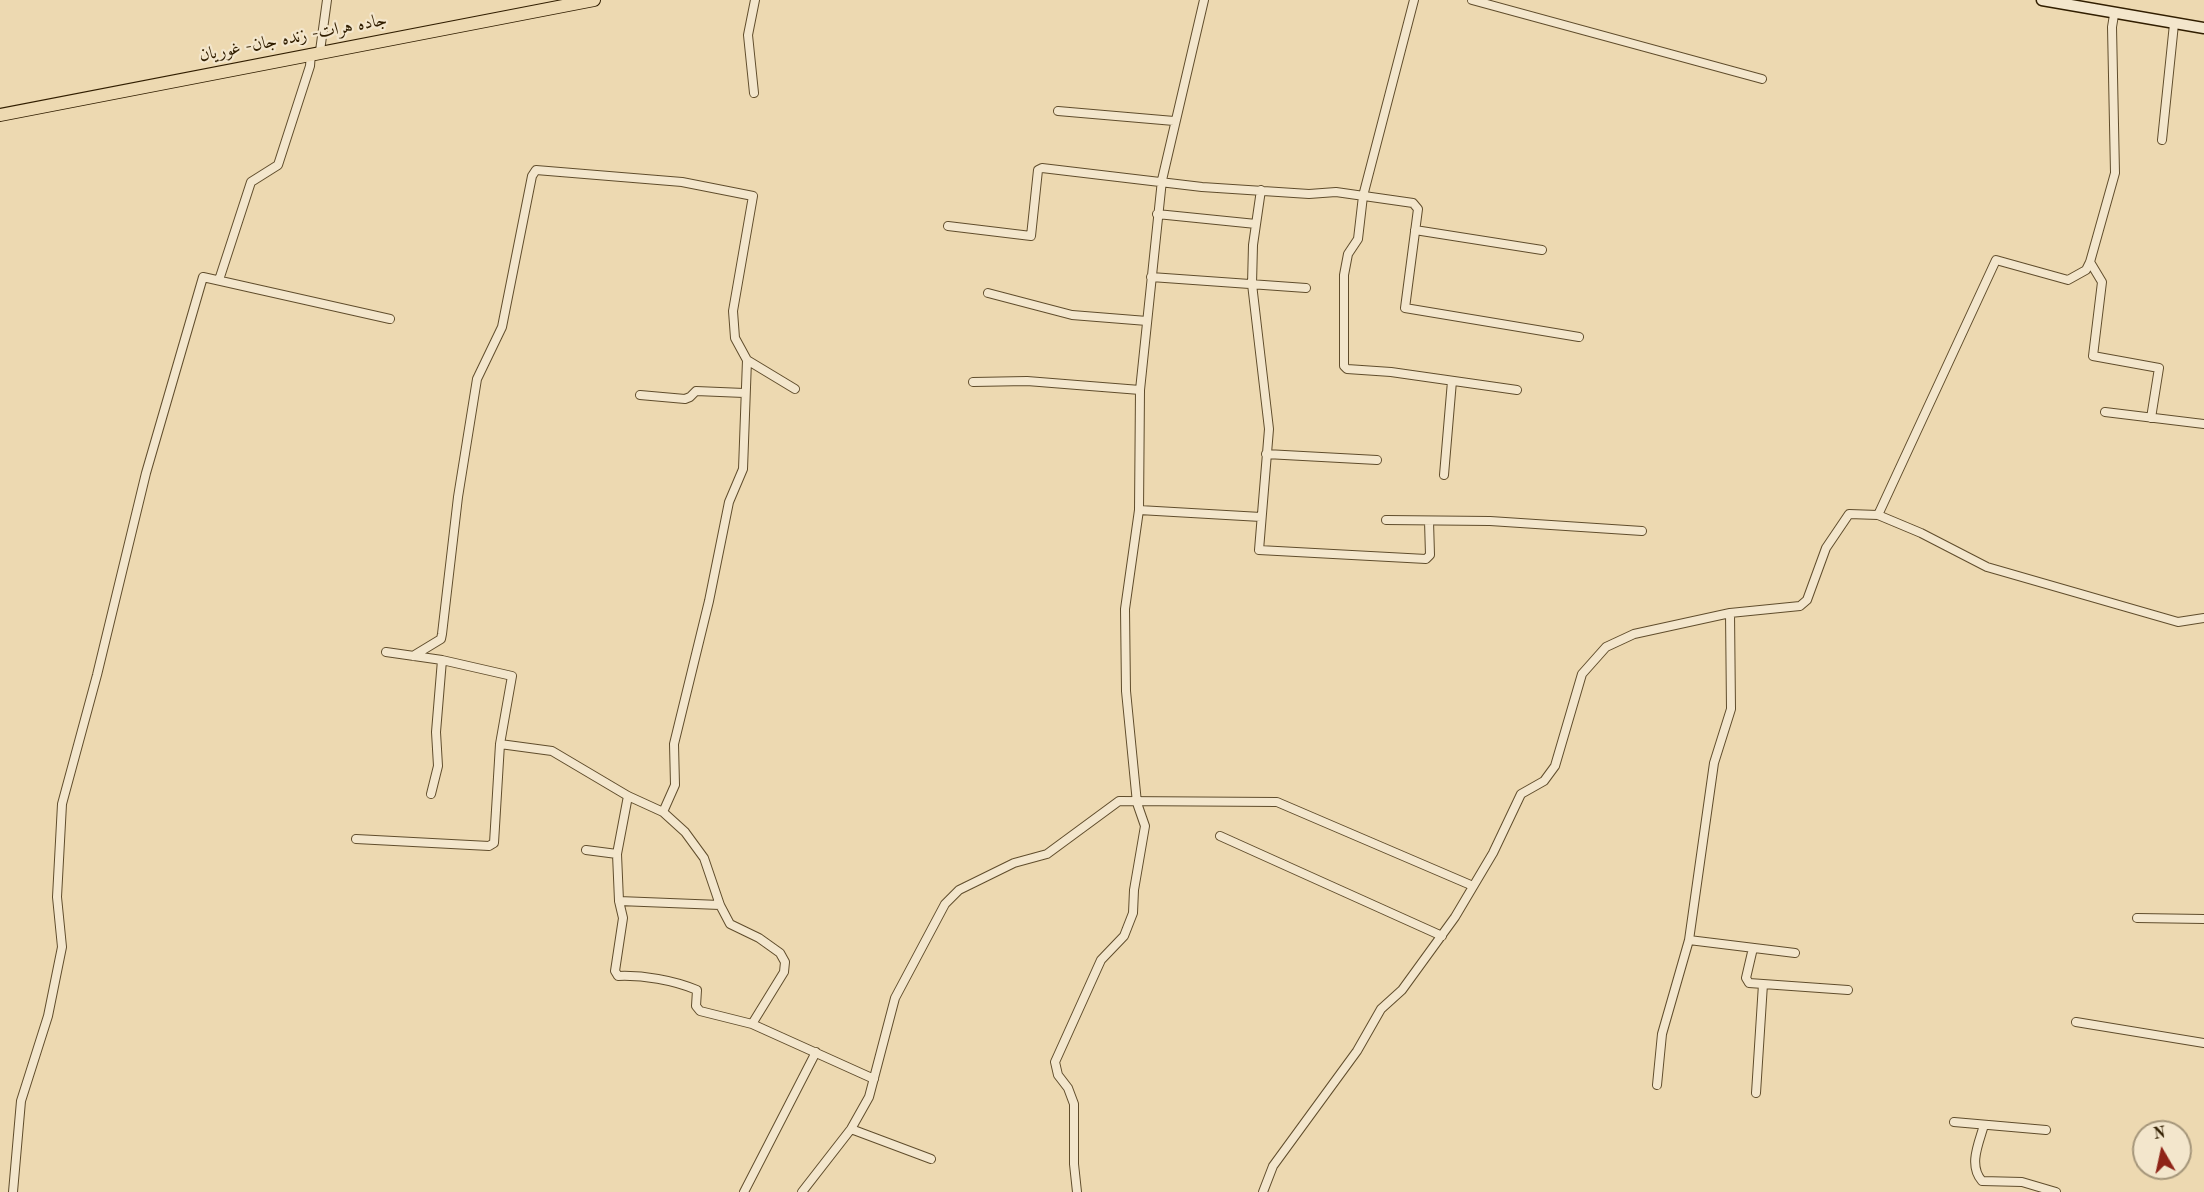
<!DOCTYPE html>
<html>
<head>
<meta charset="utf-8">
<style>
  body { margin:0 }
  #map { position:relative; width:2204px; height:1192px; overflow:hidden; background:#edd9b1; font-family:"Old Standard TT",serif }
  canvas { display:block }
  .north { position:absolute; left:2132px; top:1120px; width:60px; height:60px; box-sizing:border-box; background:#f3e6cc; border:2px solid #a5967a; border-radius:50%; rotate:351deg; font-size:16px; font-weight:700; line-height:24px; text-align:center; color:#311e00 }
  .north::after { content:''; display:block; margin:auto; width:21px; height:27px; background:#8f2418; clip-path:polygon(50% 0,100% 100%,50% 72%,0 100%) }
</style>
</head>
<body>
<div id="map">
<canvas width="2204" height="1192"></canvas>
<div class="north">N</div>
</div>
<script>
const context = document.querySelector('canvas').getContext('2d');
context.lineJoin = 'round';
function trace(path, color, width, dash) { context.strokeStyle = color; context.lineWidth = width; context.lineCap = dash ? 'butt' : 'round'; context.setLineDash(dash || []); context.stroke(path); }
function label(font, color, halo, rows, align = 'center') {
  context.font = font + ' "Old Standard TT",Amiri,serif'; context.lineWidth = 4.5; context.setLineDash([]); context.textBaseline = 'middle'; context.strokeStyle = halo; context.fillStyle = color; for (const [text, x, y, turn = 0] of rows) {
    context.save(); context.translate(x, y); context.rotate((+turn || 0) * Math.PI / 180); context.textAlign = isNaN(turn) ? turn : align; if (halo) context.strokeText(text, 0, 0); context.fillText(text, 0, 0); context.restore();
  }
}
const street = new Path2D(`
  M1414,0L1363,196L1358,239L1348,254L1344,275V366L1347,369L1391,372L1517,390
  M1472,0L1762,79
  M320,51L327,0
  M754,93L748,35L755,0
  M1058,111L1174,121
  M2162,140L2174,24
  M1261,190L1253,245L1252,284L1269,429L1259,550L1426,559L1430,555L1429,521
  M1157,214L1256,224
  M948,226L1031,236L1038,170L1042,168L1202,187L1309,194L1336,192L1413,203L1418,209L1405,308L1579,337
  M1415,230L1542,250
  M2090,262L2102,282L2093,356L2159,368L2151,418
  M1151,277L1306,288
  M219,280L251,182L278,165L310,66L311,53
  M988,293L1072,315L1147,321
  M973,382L1027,381L1140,390
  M640,395L685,399L690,397L696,391L744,393
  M2105,412L2204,424
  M1266,454L1377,460
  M1444,475L1452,381
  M1139,510L1261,517
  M1878,515L1996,260L2068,280L2086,270L2090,262L2115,173L2112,27L2114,15
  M1386,520L1490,521L1642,531
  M413,656L441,639L442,634L458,497L477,379L502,327L532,176L536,170L682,182L753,196L733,311L735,338L747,360L795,389
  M500,744L552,751L628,796L663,812L685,832L704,858L720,905L730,924L759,938L780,953L785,962L784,972L752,1024
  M431,794L438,766L436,732L442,660
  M663,812L675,785L674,744L709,601L729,502L743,469L747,360
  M1220,836L1442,936
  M356,839L489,846L494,843L500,744L512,676L442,660L386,652
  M586,850L617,854L619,901L623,918L615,971L618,976C643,975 673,980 697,990L696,1006L700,1011L752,1024L874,1079
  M617,854L628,796
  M619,901L720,905
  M2137,918L2204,919
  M1689,940L1795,953
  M1753,948L1746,978L1749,983L1848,990
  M2076,1022L2204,1043
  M1657,1085L1662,1034L1689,940L1714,763L1731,709L1730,613
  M1756,1093L1763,984
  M1954,1122L2046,1130
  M1984,1125C1979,1143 1968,1165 1982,1181L2022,1182L2056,1192
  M851,1129L931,1159
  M13,1192L21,1101L48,1016L62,947L57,897L62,804L97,675L146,473L203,277L390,319
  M744,1192L816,1052
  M802,1192L851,1129L869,1097L895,998L945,904L959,890L1014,863L1047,854L1119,801L1277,802L1473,886
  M1077,1192L1074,1164V1104L1068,1088L1058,1075L1055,1062L1101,960L1124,936L1133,913L1134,890L1145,826L1137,803L1126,691L1125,609L1139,510L1140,390L1162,180L1204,0
  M1263,1192L1273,1166L1357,1051L1381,1009L1402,990L1455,917L1493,853L1521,794L1544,781L1555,766L1582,674L1606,647L1634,634L1730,613L1800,606L1807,600L1826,548L1849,514L1878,515L1921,533L1987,567L2178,622L2204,618`);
const secondary = new Path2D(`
  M2042,0L2204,28`);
const primary = new Path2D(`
  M0,115L594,0`);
const streetNames = [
  ["جاده هرات- زنده جان- غوریان",293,38,-11]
];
trace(street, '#604d2c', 10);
trace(secondary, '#311e00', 13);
trace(primary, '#311e00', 14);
trace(street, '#f3e6cc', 8);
trace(secondary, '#f3e6cc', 10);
trace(primary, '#edd9b1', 12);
label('18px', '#311e00', '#f3e6cc', streetNames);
</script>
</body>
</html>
